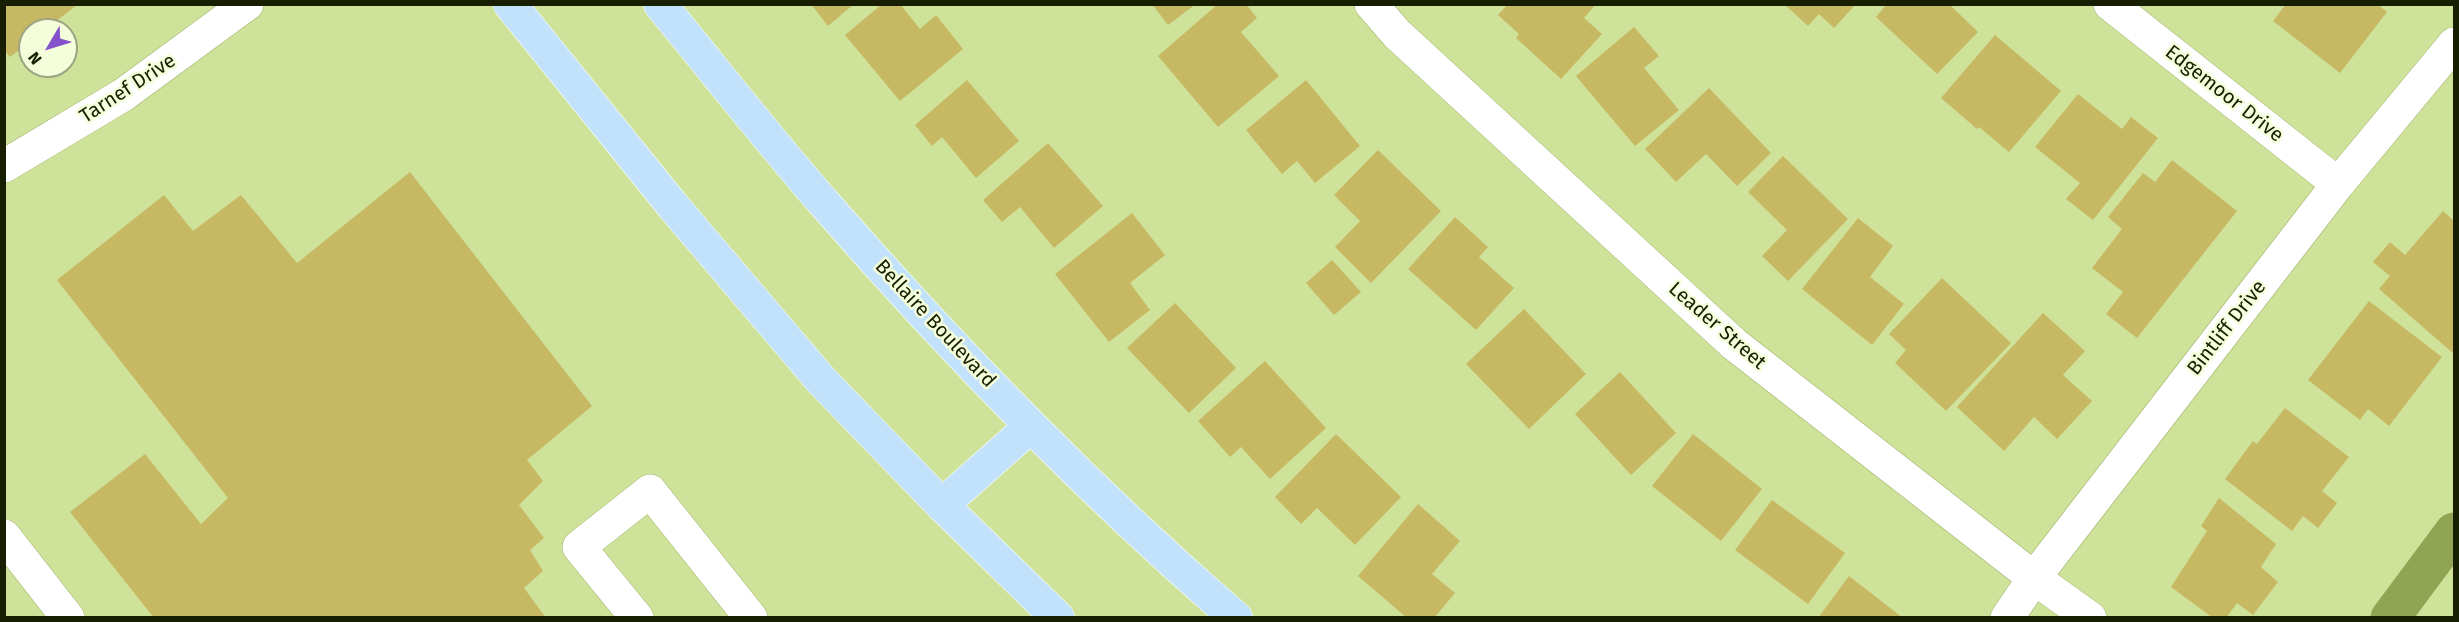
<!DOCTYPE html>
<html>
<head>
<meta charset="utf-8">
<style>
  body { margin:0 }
  #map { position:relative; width:2459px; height:622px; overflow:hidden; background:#cfe29a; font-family:"Fira Sans",sans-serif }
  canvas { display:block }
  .frame { position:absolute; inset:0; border:6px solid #181e02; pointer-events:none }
  .north { position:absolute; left:18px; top:18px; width:60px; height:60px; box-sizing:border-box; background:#f4feda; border:2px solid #9ca484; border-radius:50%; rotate:232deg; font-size:16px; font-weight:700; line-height:24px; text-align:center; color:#181e02 }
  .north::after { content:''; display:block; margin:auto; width:21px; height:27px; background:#8552ca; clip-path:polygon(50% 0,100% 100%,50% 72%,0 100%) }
</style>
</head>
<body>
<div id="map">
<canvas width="2459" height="622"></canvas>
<div class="frame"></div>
<div class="north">N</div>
</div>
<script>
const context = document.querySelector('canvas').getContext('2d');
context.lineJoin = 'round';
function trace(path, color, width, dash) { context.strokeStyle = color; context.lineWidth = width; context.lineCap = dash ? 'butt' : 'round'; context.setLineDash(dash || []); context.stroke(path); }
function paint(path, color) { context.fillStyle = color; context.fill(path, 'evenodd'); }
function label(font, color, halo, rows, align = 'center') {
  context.font = font + ' "Fira Sans",sans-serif'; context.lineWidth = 5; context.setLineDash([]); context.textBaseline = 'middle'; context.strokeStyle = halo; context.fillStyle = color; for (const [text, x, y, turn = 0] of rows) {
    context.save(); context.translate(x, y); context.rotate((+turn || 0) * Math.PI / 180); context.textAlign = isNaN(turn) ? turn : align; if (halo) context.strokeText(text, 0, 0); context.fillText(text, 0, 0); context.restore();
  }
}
const canal = new Path2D(`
  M2390,618L2454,532`);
const building = new Path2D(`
  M4,4H78L45,30H30V42L10,57L4,50Z
  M811,4H854L828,26Z
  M882,4H900L920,29L936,15L963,49L900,101L845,35Z
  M1152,4H1196L1168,25Z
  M1218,4H1246L1257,18L1241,32L1279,76L1218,127L1158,56Z
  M1508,4H1596L1584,18L1602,34L1561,79L1516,38L1519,34L1498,15Z
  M1784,4H1856L1834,28L1819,14L1808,26Z
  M1887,4H1949L1978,32L1937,74L1876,17Z
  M2286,4H2377L2387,12L2340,73L2273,21Z
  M1634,27L1659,56L1644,68L1679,110L1635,146L1576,76Z
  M1995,35L2061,91L2009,152L1979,127L1977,129L1941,98Z
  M967,80L1019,141L976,178L942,137L932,146L915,125Z
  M1306,80L1360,146L1315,183L1297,161L1282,174L1246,130Z
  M1709,88L1771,153L1737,186L1706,154L1676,182L1645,149Z
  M2078,94L2122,129L2131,117L2158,138L2093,220L2066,199L2080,183L2035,147Z
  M1048,143L1103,206L1054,248L1020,207L1002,222L983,200Z
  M1378,150L1441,211L1371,283L1335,247L1360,221L1334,195Z
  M1783,156L1848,219L1788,281L1762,256L1787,230L1748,192Z
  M2172,160L2237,211L2137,338L2106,314L2123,292L2092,268L2122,229L2108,217L2143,173L2155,182Z
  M410,172L592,406L527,460L543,481L519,505L544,538L530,550L543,571L524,588L546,618H154L70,512L145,454L201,524L228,498L57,280L164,195L193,231L241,195L297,263Z
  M2443,211L2454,221V354L2379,289L2390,276L2373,262L2390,242L2405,255Z
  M1132,213L1165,255L1130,283L1150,310L1109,342L1055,274Z
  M1455,217L1488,247L1479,257L1514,288L1476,330L1408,269Z
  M1858,218L1893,246L1870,277L1904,304L1872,345L1802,289Z
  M1332,260L1361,292L1334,315L1306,283Z
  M1942,278L2011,343L1946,411L1895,363L1906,350L1889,334Z
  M2369,301L2442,357L2389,426L2368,409L2360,420L2308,380Z
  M1175,303L1236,368L1189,413L1127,348Z
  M1524,309L1586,374L1529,429L1466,364Z
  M2043,313L2085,351L2063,375L2092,401L2057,439L2034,417L2004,451L1957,407Z
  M1265,361L1326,428L1270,479L1241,447L1230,457L1198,421Z
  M1620,372L1676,433L1631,475L1575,414Z
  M2285,408L2349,457L2322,491L2337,503L2318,528L2303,516L2292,531L2225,479L2253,441L2257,444Z
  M1336,434L1401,497L1355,545L1317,508L1301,524L1275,497Z
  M1693,434L1762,489L1721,541L1652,486Z
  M2219,498L2276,544L2261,567L2278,582L2253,615L2237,603L2226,618H2213L2171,587L2207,531L2201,526Z
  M1772,500L1845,553L1808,604L1735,550Z
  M1418,504L1460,541L1432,574L1455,593L1434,618H1407L1358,576Z
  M1849,576L1903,618H1818Z`);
const minor = new Path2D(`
  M1371,4L1397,34L1734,344L2034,578L2090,618
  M2110,4L2338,184
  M4,166L123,95L247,4
  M4,536L68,618
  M637,618L579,547L650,491L751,618
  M2007,618L2034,578L2338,184L2454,44`);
const major = new Path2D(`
  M510,4L673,206L821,380L942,505L1058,618
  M660,4C715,71 768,139 824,203C953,351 1088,490 1236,618
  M942,505L1030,427`);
const streetNames = [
  ["Tarnef Drive",128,89,-33],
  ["Edgemoor Drive",2224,94,38],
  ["Bellaire Boulevard",935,324,47],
  ["Leader Street",1717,326,41],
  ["Bintliff Drive",2227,328,-52]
];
trace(canal, '#91a453', 39);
paint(building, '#c7b963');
trace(minor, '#a0b26c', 34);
trace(major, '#fff', 34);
trace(minor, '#fff', 33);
trace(major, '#c1e2fa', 33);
label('20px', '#181e02', '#f4feda', streetNames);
</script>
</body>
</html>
